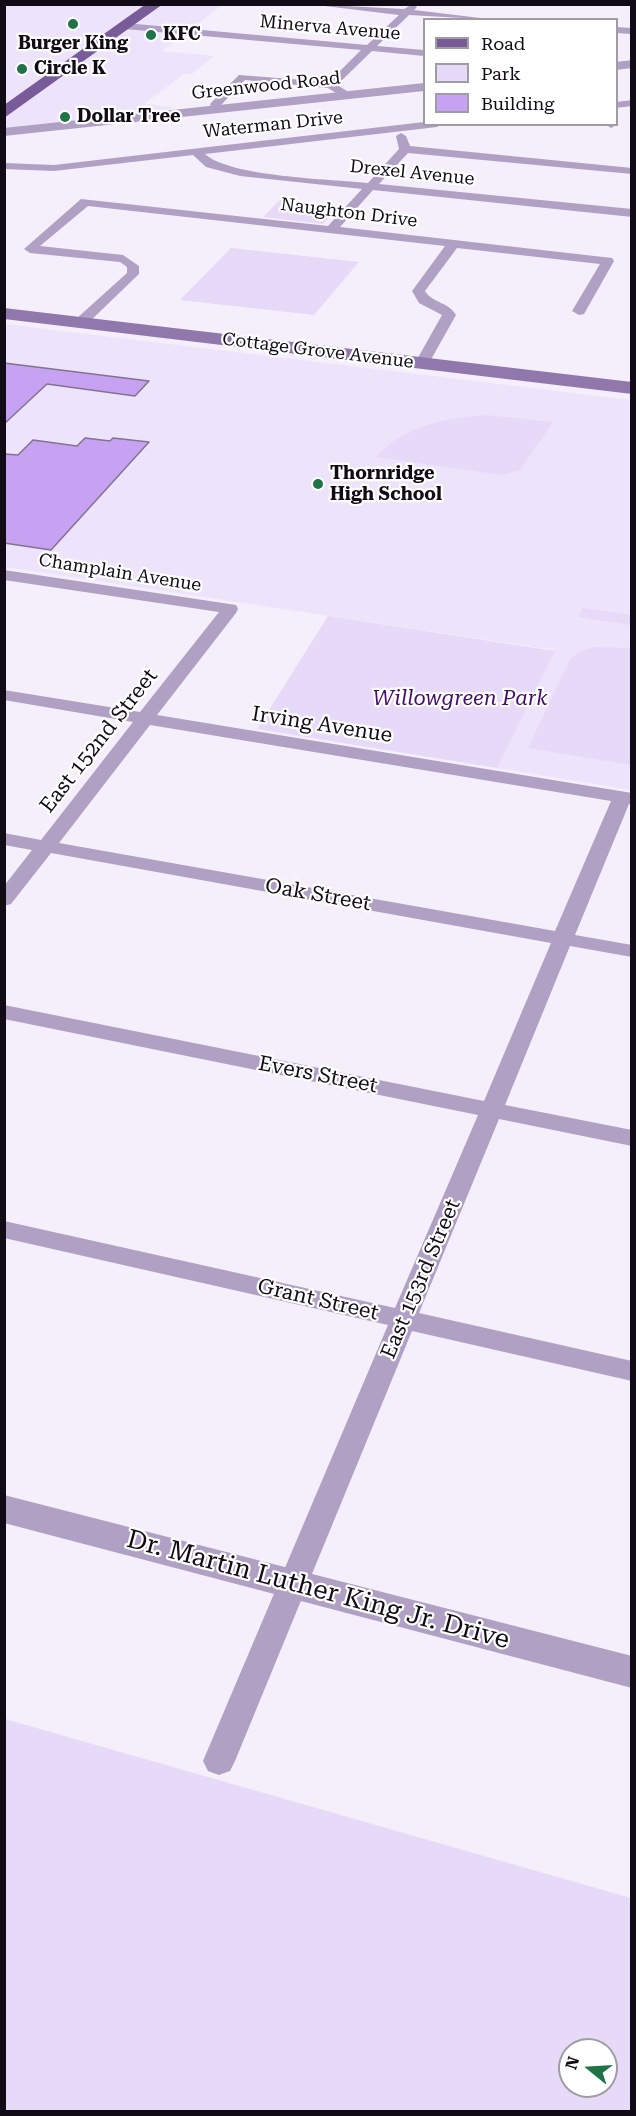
<!DOCTYPE html>
<html>
<head>
<meta charset="utf-8">
<style>
  body { margin:0 }
  #map { position:relative; width:636px; height:2116px; overflow:hidden; background:#f5effc; font-family:"Roboto Serif",serif }
  canvas { display:block }
  .frame { position:absolute; inset:0; border:6px solid #100b15; pointer-events:none }
  .legend { position:absolute; left:423px; top:18px; width:195px; height:108px; box-sizing:border-box; background:#fff; border:2px solid #9f9da1; margin:0; padding:8px 10px; list-style:none; font-size:18px; color:#100b15 }
  .legend li { display:flex; align-items:center; gap:12px; height:30px }
  .legend b { width:30px; border:2px solid #9f9da1 }
  .north { position:absolute; left:558px; top:2038px; width:60px; height:60px; box-sizing:border-box; background:#fff; border:2px solid #9f9da1; border-radius:50%; rotate:288deg; font-size:16px; font-weight:700; line-height:24px; text-align:center; color:#100b15 }
  .north::after { content:''; display:block; margin:auto; width:21px; height:27px; background:#1e7447; clip-path:polygon(50% 0,100% 100%,50% 72%,0 100%) }
</style>
</head>
<body>
<div id="map">
<canvas width="636" height="2116"></canvas>
<div class="frame"></div>
<ul class="legend">
<li><b style="height:8px;background:#7a5b9a"></b>Road</li>
<li><b style="height:16px;background:#e7d9f8"></b>Park</li>
<li><b style="height:16px;background:#c8a2f2"></b>Building</li>
</ul>
<div class="north">N</div>
</div>
<script>
const context = document.querySelector('canvas').getContext('2d');
context.lineJoin = 'round';
function paint(path, color) { context.fillStyle = color; context.fill(path, 'evenodd'); }
function trace(path, color, width, dash) { context.strokeStyle = color; context.lineWidth = width; context.lineCap = dash ? 'butt' : 'round'; context.setLineDash(dash || []); context.stroke(path); }
function label(font, color, halo, rows, align = 'center') {
  context.font = font + ' "Roboto Serif",serif'; context.lineWidth = 4.5; context.setLineDash([]); context.textBaseline = 'middle'; context.strokeStyle = halo; context.fillStyle = color; for (const [text, x, y, turn = 0] of rows) {
    context.save(); context.translate(x, y); context.rotate((+turn || 0) * Math.PI / 180); context.textAlign = isNaN(turn) ? turn : align; if (halo) context.strokeText(text, 0, 0); context.fillText(text, 0, 0); context.restore();
  }
}
const built = new Path2D(`
  M4,5H222L162,51L214,56L192,74H184L144,104L173,107L166,112L5,130Z
  M4,324L631,400V790L497,768L555,650L5,567Z`);
const green = new Path2D(`
  M280,200L340,206L323,224L263,217Z
  M231,248L359,262L314,315L180,300Z
  M485,415L553,422L520,470L502,475L376,457C405,425 444,419 485,415Z
  M583,608L631,615V625L579,617Z
  M328,616L555,651L497,768L257,729Z
  M595,647L631,648V765L528,748L570,659L581,651Z
  M5,1719L631,1898V2111H5ZM570,2050H606V2086H570Z`);
const building = new Path2D(`
  M4,363L149,381L135,396L47,384L4,424Z
  M85,438L110,441L113,438L149,442L51,550L4,543V454L18,455L33,440L77,446Z`);
const minor = new Path2D(`
  M308,4L404,9L413,4L417,7L414,10L497,20L409,15L377,46L424,50V56L372,51L337,85L352,94V98H344L328,88L245,80L221,105L222,109L217,112L213,111L210,104L239,75L329,82L361,50L125,29L120,26L125,23L367,45L399,15Z
  M616,27L632,28V34L616,33Z
  M632,100V106L616,108V102Z
  M424,122V124H442L437,127L205,154C230,177 330,179 368,183L399,149L396,136L401,133L406,136L410,146L632,168V174L408,153L379,184L632,209V217L373,190L340,227L612,258L614,261L584,314L579,315L572,311L600,264L457,248L425,291C432,303 449,302 456,315L429,363L422,367L415,363L442,315L419,303L412,291L445,246L88,206L40,246L123,255L139,266V274L86,325H76V319L127,273V267L120,262L30,253L24,249L81,199L328,226L362,189L240,176L206,167L193,155L54,171L4,169V163L54,165Z
  M605,124H616V125L611,128Z
  M4,570L236,605L238,609L236,613L157,715L632,793V805L629,804L575,935L632,945V957L570,946L505,1105L632,1130V1146L499,1119L419,1313L632,1361V1381L412,1331L235,1761L230,1771L219,1775L208,1771L203,1761L388,1325L4,1238V1221L395,1308L478,1115L4,1019V1005L484,1101L551,943L51,853L11,904L4,906V886L32,850L4,845V833L41,840L133,722L4,700V690L140,712L219,612L4,580ZM150,725L611,801L555,931L59,843Z`);
const tertiary = new Path2D(`
  M632,60V68L616,70V62Z
  M424,83V91L4,136V128Z
  M4,1495L632,1656V1688L4,1523Z`);
const secondary = new Path2D(`
  M4,308L632,382V394L4,319Z`);
const primary = new Path2D(`
  M146,4H163L4,118V105Z`);
const markers = [
  [73,24,6,"#1e7447"],
  [151,35,6,"#1e7447"],
  [22,69,6,"#1e7447"],
  [65,117,6,"#1e7447"],
  [318,484,6,"#1e7447"]
];
const farStreetnames = [
  ["Minerva Avenue",330,28,5],
  ["Greenwood Road",266,86,-6],
  ["Waterman Drive",273,125,-6],
  ["Drexel Avenue",412,173,6],
  ["Naughton Drive",349,213,7],
  ["Cottage Grove Avenue",318,351,7],
  ["Champlain Avenue",120,573,9]
];
const farPoinames = [
  ["KFC",163,35],
  ["Burger King",73,44,"center"],
  ["Circle K",34,69],
  ["Dollar Tree",77,117],
  ["Thornridge",330,474],
  ["High School",330,495]
];
const parkNames = [
  ["Willowgreen Park",460,699]
];
const streetNames = [
  ["Irving Avenue",322,725,9],
  ["East 152nd Street",99,741,-52],
  ["Oak Street",318,895,10],
  ["Evers Street",318,1075,11],
  ["East 153rd Street",421,1279,-67],
  ["Grant Street",318,1300,13]
];
const nearStreetnames = [
  ["Dr. Martin Luther King Jr. Drive",318,1590,15]
];
paint(built, '#ede3fa');
paint(green, '#e7d9f8');
paint(building, '#c8a2f2');
trace(building, '#817490', 1.5);
paint(minor, '#b0a0c4');
paint(tertiary, '#b0a0c4');
paint(secondary, '#9178ac');
paint(primary, '#7a5b9a');
for (const [x, y, r, color] of markers) { const dot = new Path2D(); dot.arc(x, y, r, 0, 2 * Math.PI); context.fillStyle = color; context.fill(dot); trace(dot, '#fff', 2); }
label('18px', '#100b15', '#fff', farStreetnames);
label('bold 18px', '#100b15', '#fff', farPoinames, 'left');
label('italic 21px', '#440b6b', '#fff', parkNames);
label('21px', '#100b15', '#fff', streetNames);
label('26px', '#100b15', '#fff', nearStreetnames);
</script>
</body>
</html>
